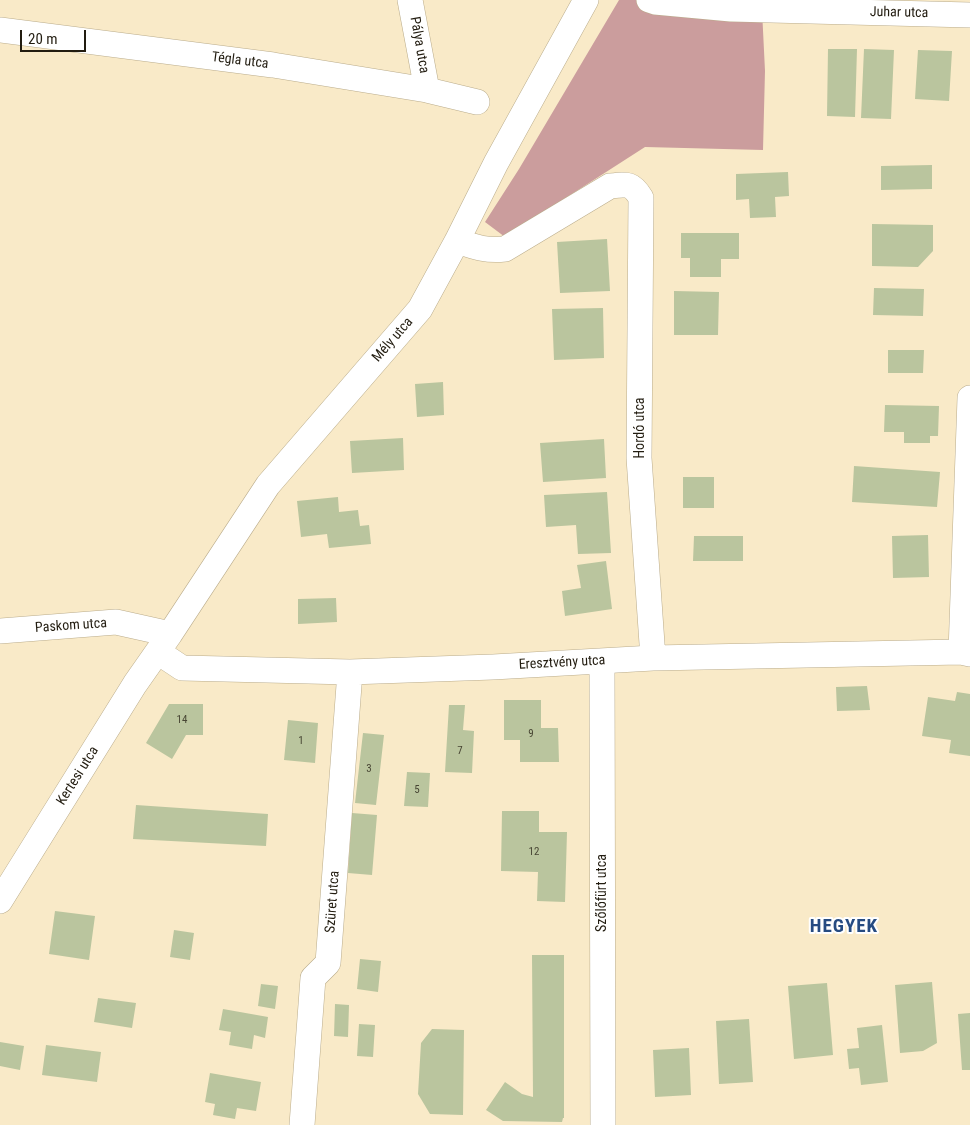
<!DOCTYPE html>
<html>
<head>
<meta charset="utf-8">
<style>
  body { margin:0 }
  #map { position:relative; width:970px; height:1125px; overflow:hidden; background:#f9eac8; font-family:"Roboto Condensed",sans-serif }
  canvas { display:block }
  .scale { position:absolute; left:20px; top:30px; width:66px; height:22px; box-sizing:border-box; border:2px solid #221c10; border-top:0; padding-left:6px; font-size:15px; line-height:18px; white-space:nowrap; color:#221c10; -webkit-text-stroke:4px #fff; paint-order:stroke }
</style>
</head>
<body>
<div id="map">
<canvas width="970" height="1125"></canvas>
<div class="scale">20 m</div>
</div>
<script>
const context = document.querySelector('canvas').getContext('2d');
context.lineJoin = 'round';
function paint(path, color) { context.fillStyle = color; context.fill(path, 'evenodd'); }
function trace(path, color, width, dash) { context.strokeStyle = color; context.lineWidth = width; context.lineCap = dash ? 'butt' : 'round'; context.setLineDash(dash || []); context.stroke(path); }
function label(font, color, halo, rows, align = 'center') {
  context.font = font + ' "Roboto Condensed",sans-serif'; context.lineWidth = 4; context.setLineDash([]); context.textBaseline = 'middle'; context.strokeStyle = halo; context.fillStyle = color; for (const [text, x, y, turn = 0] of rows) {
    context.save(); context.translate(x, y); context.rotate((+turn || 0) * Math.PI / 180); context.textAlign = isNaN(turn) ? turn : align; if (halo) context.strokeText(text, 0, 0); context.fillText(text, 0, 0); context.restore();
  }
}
const forest = new Path2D(`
  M619,0H764L762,10L765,71L763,150L645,147L505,237L485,222L519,169Z`);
const building = new Path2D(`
  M828,49H857L855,117L827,116Z
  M864,49L894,50L891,119L861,118Z
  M918,50L952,51L949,101L915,99Z
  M932,165V189L881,190V166Z
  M788,172L789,196L775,197L776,217L750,218L749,199L736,200V174Z
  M872,224L933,225V251L918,267L872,266Z
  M681,233H739V259H721V277H690V258H681Z
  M607,239L610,291L560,293L557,242Z
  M874,288L924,289L923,316L873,315Z
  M674,291L719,292L718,335H674Z
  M603,308L604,358L554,360L552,309Z
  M888,350H924L923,373H888Z
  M443,382L444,415L417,417L415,384Z
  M885,405L939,406L938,436H930V443H904V432H884Z
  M403,438L404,470L352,473L350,441Z
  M604,439L606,478L543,482L540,443Z
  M854,466L940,472L937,507L852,502Z
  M683,477H714V508H683Z
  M607,492L611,553L578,554L576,525L546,527L544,495Z
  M338,497L339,512L358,510L360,526L369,525L371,544L329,548L327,534L301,537L297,501Z
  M928,535L929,577L893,578L892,536Z
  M694,536H743V561H693Z
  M606,561L612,609L565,616L562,591L581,588L577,565Z
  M336,598L337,622L298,624V599Z
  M867,686L870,710L837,711L836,687Z
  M957,692L970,694V756L949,753L951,740L922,736L928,697L955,701Z
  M504,700H541V728H558L559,762H520V740H504Z
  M169,704H203V735H186L172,759L146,743Z
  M449,705H465L463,730L474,731L472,773L445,772Z
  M288,720L318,723L315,763L284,760Z
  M363,733L384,735L376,805L355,803Z
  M407,772L430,773L428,807L404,806Z
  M136,805L268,814L266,846L133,839Z
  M502,811H539V832H567L565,902L537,901L538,872L501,871Z
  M352,813L377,815L372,875L348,873Z
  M55,911L95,916L89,960L49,954Z
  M174,930L194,933L190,960L170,957Z
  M532,955H564V1118H563L562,1122L503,1121L486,1110L505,1082L522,1094L533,1097Z
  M360,959L381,961L378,992L357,989Z
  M932,982L937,1043L923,1051L900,1053L895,985Z
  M827,983L833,1055L794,1059L788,986Z
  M261,984L278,986L275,1009L258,1006Z
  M98,998L136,1003L132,1028L94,1022Z
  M335,1004L349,1005L348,1037L334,1036Z
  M223,1009L268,1017L265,1038L254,1035L252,1049L229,1045L231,1032L219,1030Z
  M970,1013V1070H962L958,1014Z
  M749,1019L753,1082L719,1084L716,1021Z
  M359,1024L375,1025L373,1057L357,1056Z
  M882,1025L888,1082L861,1085L859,1068L849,1069L847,1049L859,1048L857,1028Z
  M432,1029L464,1030L463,1115L430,1114L418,1094L421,1043Z
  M0,1042L24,1046L20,1070L0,1066Z
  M46,1045L101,1052L97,1082L42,1075Z
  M689,1048L691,1095L655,1097L653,1050Z
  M210,1073L261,1082L256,1111L237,1108L235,1119L213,1115L215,1104L205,1102Z`);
const minor = new Path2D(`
  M410,0L427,90
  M649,0L655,2L731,9L970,15
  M0,30L273,65L427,90L477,102
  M457,241C475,247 486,251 505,249L610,186C627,184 632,183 641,198L639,458L653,658
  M0,631L116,622L170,634
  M158,652L182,668L350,672L493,667L653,658L961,652L970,654
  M961,652L970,398
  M602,661L603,1125
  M0,901L135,684L170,634L268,485L420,309L457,241L496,163L586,0
  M302,1125L313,978L328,963L350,672`);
const numberNames = [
  ["14",182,720],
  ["9",531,734],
  ["1",301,741],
  ["7",460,751],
  ["3",369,769],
  ["5",417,790],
  ["12",534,852]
];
const streetNames = [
  ["Juhar utca",899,13,1],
  ["Pálya utca",419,45,80],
  ["Tégla utca",240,61,7],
  ["Mély utca",393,340,-49],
  ["Hordó utca",640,428,-90],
  ["Paskom utca",71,626,-4],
  ["Eresztvény utca",562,663,-3],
  ["Kertesi utca",78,776,-58],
  ["Szőlőfürt utca",602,893,-90],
  ["Szüret utca",333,902,-86]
];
const districtNames = [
  ["HEGYEK",844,927]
];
paint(forest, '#cb9d9d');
paint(building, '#bac59e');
trace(minor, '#baac8b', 26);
trace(minor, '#fff', 25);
label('11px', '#484634', null, numberNames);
label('14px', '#221c10', '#fff', streetNames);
context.letterSpacing = '1px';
label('bold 19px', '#264b81', '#fff', districtNames);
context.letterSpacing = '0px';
</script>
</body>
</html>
